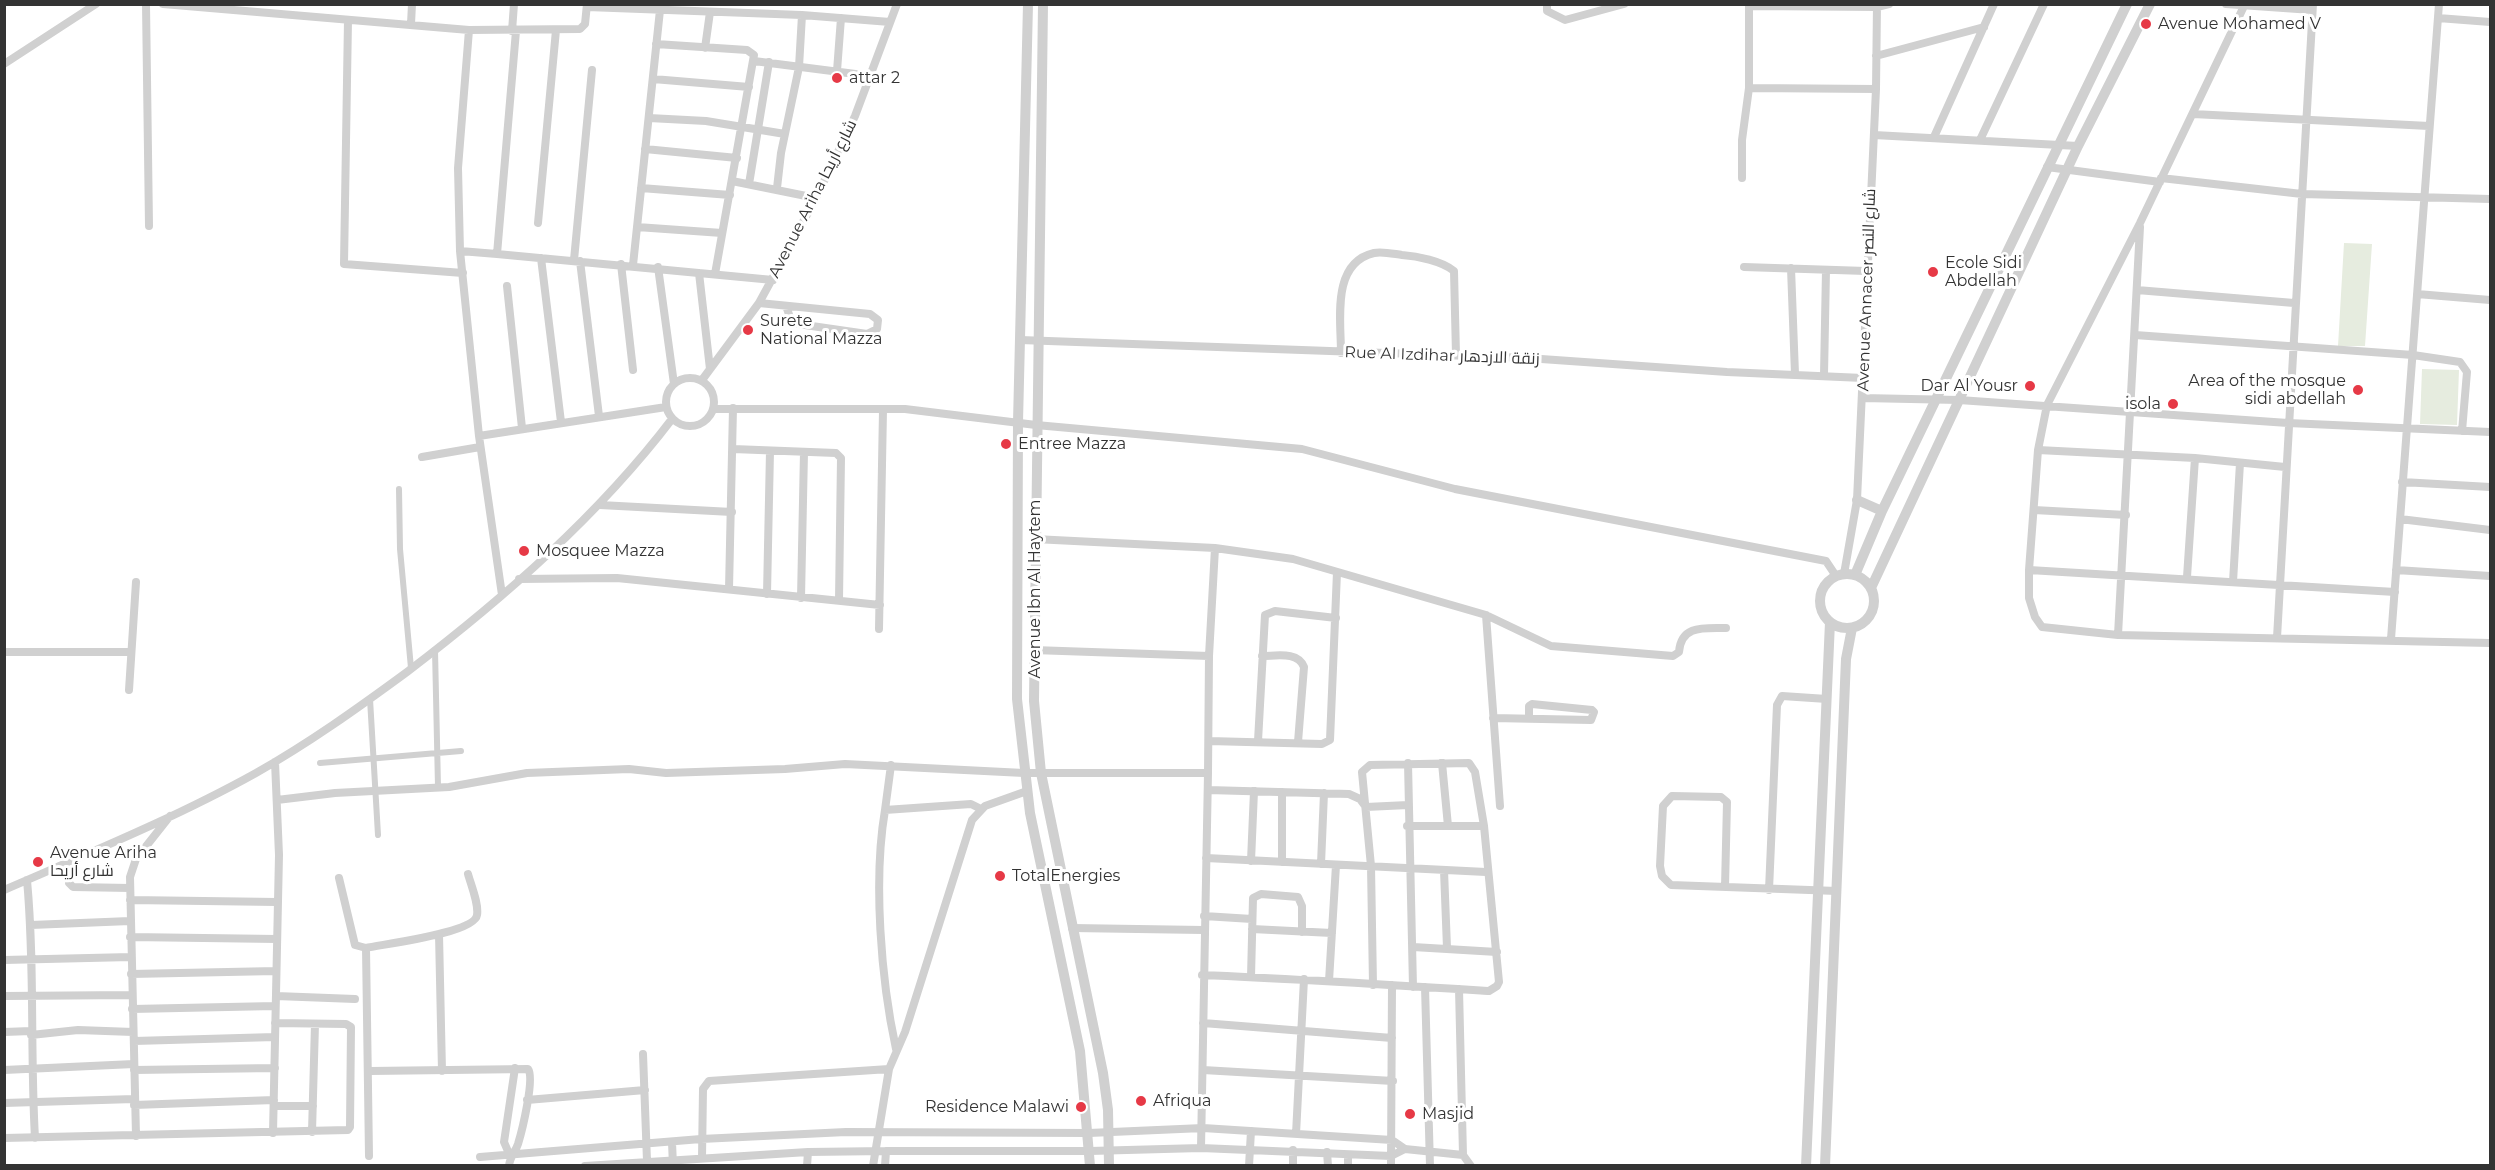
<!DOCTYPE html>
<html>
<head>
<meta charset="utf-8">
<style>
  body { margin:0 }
  #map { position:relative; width:2495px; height:1170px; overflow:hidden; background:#fff; font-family:Montserrat,sans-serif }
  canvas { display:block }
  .frame { position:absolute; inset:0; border:6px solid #333; pointer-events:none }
</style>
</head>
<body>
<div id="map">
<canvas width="2495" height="1170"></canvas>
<div class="frame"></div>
</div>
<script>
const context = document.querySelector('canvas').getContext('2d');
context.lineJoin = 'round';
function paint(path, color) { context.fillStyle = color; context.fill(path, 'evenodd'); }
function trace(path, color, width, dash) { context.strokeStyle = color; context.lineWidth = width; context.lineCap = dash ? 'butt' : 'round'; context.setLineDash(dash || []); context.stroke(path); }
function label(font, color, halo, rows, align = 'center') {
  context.font = font + ' Montserrat,Cairo,sans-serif'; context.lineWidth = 6; context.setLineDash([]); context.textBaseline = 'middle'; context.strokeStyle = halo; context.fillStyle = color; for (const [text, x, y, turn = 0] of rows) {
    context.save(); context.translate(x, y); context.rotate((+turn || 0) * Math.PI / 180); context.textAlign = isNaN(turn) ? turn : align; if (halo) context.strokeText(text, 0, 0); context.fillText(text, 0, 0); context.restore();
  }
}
const green = new Path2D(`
  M2344,243L2372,244L2365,346H2338Z
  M2422,369L2459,370L2457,425L2420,424Z`);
const pedestrian = new Path2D(`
  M399,489L400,549L411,668
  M435,650L438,787
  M370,699L378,835
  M320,763L461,751`);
const minor = new Path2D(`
  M146,4L149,226
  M163,4L469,30L580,29L585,24L587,4
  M1547,4V11L1565,20L1624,4
  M2226,4L2312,10
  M2245,4L2140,223L2047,405L2038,450L2029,570V598L2035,617L2042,627L2118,635L2490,643
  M1750,6L1877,7L1889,4
  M587,7L802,15L890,22
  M2438,18L2490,22
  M348,20L344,264L463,273
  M411,24L412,4
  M469,30L458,168L460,251L479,436L502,595
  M512,31L514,4
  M656,44L747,50L754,55L715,274
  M705,48L710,12
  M1876,56L1984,27
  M754,61L871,76
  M4,64L96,4
  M837,71L841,18
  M653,79L749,87
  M1749,88L1876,89
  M2193,114L2429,126
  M649,118L706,121L785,134
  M1874,135L2078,146
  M1934,137L1994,4
  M1980,140L2044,4
  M645,149L737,158
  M2047,167L2160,182
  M1742,178V140L1749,88V4
  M2161,178L2302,194L2490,199
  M732,181L816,198
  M749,184L769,62
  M641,188L730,195
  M777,188L781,153L799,67L802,15
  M538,223L556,30
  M637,227L722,233
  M460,251L497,254L516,31
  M497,254L773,280
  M541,258L561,422
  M574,260L592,70
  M580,261L599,416
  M621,264L633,370
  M633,265L660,10
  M658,267L674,384
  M1744,267L1866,271
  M1791,268L1795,374
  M699,273L710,369
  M507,286L522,428
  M2137,290L2294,303
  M2417,294L2490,300
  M759,303L870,314L878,320L877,329L867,334L798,324L791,320L786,306
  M2135,335L2413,355L2460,362L2467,372L2462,431
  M1020,340L1527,358L1727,372L1863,378
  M1341,353C1341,320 1331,263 1374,253C1382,251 1394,254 1402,255C1417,256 1442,261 1454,271L1456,355
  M1824,375L1826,270
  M666 402a24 24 0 1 1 48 0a24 24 0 1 1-48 0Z
  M702,380L759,303L816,198L855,116L897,4
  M1862,398L1959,400L2288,423L2490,432
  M714,409H905L1036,425L1302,449L1455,489L1826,561L1836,576
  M479,436L666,407
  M733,449L836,453L841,458L839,600
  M2038,450L2195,458L2285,467
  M422,457L480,447
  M2402,482L2490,487
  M600,505L732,512
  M2034,510L2126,515
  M2400,519L2490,530
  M1034,539L1215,548L1293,559L1486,615L1551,646L1673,656L1679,652C1681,625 1703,628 1726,628
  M2029,570L2395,592
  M2396,570L2490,576
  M1844,574L1857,500L1876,89L1877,4
  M2187,577L2195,458
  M519,579L617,578L880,605
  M2233,582L2240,463
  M729,589L733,408
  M767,594L770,451
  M801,598L804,452
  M1486,615L1500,806
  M879,629L883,410
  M2118,635L2140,227
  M2277,638L2313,4
  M2391,639L2439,4
  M1033,650L1209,656
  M4,652H131
  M1262,656C1276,656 1298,651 1304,667L1298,742
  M129,690L136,582
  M1493,718L1591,720L1594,712L1592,710L1532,704L1529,706V718
  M1209,741L1322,744L1330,740L1337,572
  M1258,741L1265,615L1275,611L1336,618
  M1408,763L1413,987
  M1442,763L1448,826
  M1208,773L1209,656L1215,548
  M1208,790L1349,794L1360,799L1366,807
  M277,800L335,793L449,787L527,773L629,769L666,773L785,769L845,764L1024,773H1208L1201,1148
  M1366,807L1408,805
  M885,810L891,765
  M1407,826H1484
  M1206,858L1486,872
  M1251,861L1254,791
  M68,862L69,883L73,887L130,888
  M1282,862V792
  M1321,864L1324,793
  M1444,870L1447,948
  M339,878L355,945L366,948C384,944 475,933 477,915C479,904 471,885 468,874
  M27,880C35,966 30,1052 35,1138
  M1725,887L1727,802L1721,797L1672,796L1663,806L1660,866L1662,876L1671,885L1837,891
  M4,890C87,854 177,817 256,773C309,743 358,708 407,672C504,598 598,516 672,419
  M1769,890L1777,705L1782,696L1827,699
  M130,900L277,902
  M1204,916L1252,919
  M31,925L130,921
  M1072,928L1203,930
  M1252,929L1332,933
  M439,934L442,1071
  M130,937L277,939
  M1413,947L1497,952
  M366,948L369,1156
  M4,960L131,957
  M131,974L276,971
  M1202,975C1298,979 1393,985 1489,991L1497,986L1499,982L1484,826L1475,772L1469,763L1370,765L1362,772L1371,866L1373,985
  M1251,977L1253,898L1261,894L1298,897L1302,906V932
  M1329,981L1336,865
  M1425,987L1430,1166
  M4,996L132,995
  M276,996L355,999
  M132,1009L275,1006
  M1203,1023L1392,1038
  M4,1032L31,1031
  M31,1035L78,1030L133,1032
  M134,1041L275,1037
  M896,1049C881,980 873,880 885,810L971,804L981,809
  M643,1054L647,1161
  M4,1070L134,1064
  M134,1070L275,1068
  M1203,1070L1393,1081
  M370,1071L528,1069C535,1078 522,1131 518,1144C515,1153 510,1156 509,1166
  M527,1100L645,1090
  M4,1103L134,1099
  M134,1105L274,1100
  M274,1106H313
  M312,1132L315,1024
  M273,1133L279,855L275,762
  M1296,1134L1304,979
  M136,1136L130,877L136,859L170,816
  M4,1138L348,1130L350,1127L351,1027L346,1024L275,1023
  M672,1142L673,1166
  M1327,1152L1328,1166
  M1463,1155L1471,1166
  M510,1156L504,1142L515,1068
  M480,1157L701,1139L846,1132L1089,1133L1203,1128L1392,1140L1405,1149L1463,1155L1459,989
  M702,1158L703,1089L709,1081L889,1069
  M585,1166L808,1152L886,1151H1090L1201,1148L1391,1156L1405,1149
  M807,1166L808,1152
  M873,1166L889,1069L905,1032L972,820L985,806L1027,791
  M885,1166L886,1151
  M1249,1166L1251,1131
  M1293,1166V1150
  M1348,1166V1155
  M1391,1166L1392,985`);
const tertiary = new Path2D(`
  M1028,4L1018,422L1017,699L1030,813L1080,1051L1090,1166
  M1043,4L1034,701L1041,773L1103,1073L1108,1110L1109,1166
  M1857,500L1882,511
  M1820 601a27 27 0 1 1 54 0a27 27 0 1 1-54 0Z
  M1855,575L1882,511L2127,4
  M1871,588L2078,146L2150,4
  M1806,1166L1830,622
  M1825,1166L1846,659L1852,628`);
const markers = [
  [2146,24,6,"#e63946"],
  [837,78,6,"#e63946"],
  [1933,272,6,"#e63946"],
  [748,330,6,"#e63946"],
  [2030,386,6,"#e63946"],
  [2358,390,6,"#e63946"],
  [2173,404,6,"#e63946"],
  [1006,444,6,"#e63946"],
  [524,551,6,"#e63946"],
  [38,862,6,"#e63946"],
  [1000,876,6,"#e63946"],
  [1141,1101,6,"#e63946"],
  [1081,1107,6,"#e63946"],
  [1410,1114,6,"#e63946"]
];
const poiNames = [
  ["Avenue Mohamed V",2158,24],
  ["attar 2",849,78],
  ["Ecole Sidi",1945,263],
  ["Abdellah",1945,281],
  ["Surete",760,321],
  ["National Mazza",760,339],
  ["Area of the mosque",2346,381,"right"],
  ["sidi abdellah",2346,399,"right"],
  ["Dar Al Yousr",2018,386,"right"],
  ["isola",2161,404,"right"],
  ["Entree Mazza",1018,444],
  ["Mosquee Mazza",536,551],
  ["Avenue Ariha",50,853],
  ["شارع أريحا",50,871],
  ["TotalEnergies",1012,876],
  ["Afriqua",1153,1101],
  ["Residence Malawi",1069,1107,"right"],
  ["Masjid",1422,1114]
];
const streetNames = [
  ["Avenue Ariha شارع أريحا",813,199,-63],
  ["Avenue Annacer شارع النصر",1867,290,-88],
  ["Rue Al Izdihar زنقة الازدهار",1442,356,2],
  ["Avenue Ibn Al Haytem",1035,589,-90]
];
paint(green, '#e6ecdf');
trace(pedestrian, '#d0d0d0', 6);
trace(minor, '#d0d0d0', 8);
trace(tertiary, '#d0d0d0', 10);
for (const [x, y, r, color] of markers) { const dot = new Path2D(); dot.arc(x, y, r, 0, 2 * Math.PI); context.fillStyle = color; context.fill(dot); trace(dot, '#fff', 2); }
label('16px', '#333', '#fff', poiNames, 'left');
label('16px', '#333', '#fff', streetNames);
</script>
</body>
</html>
